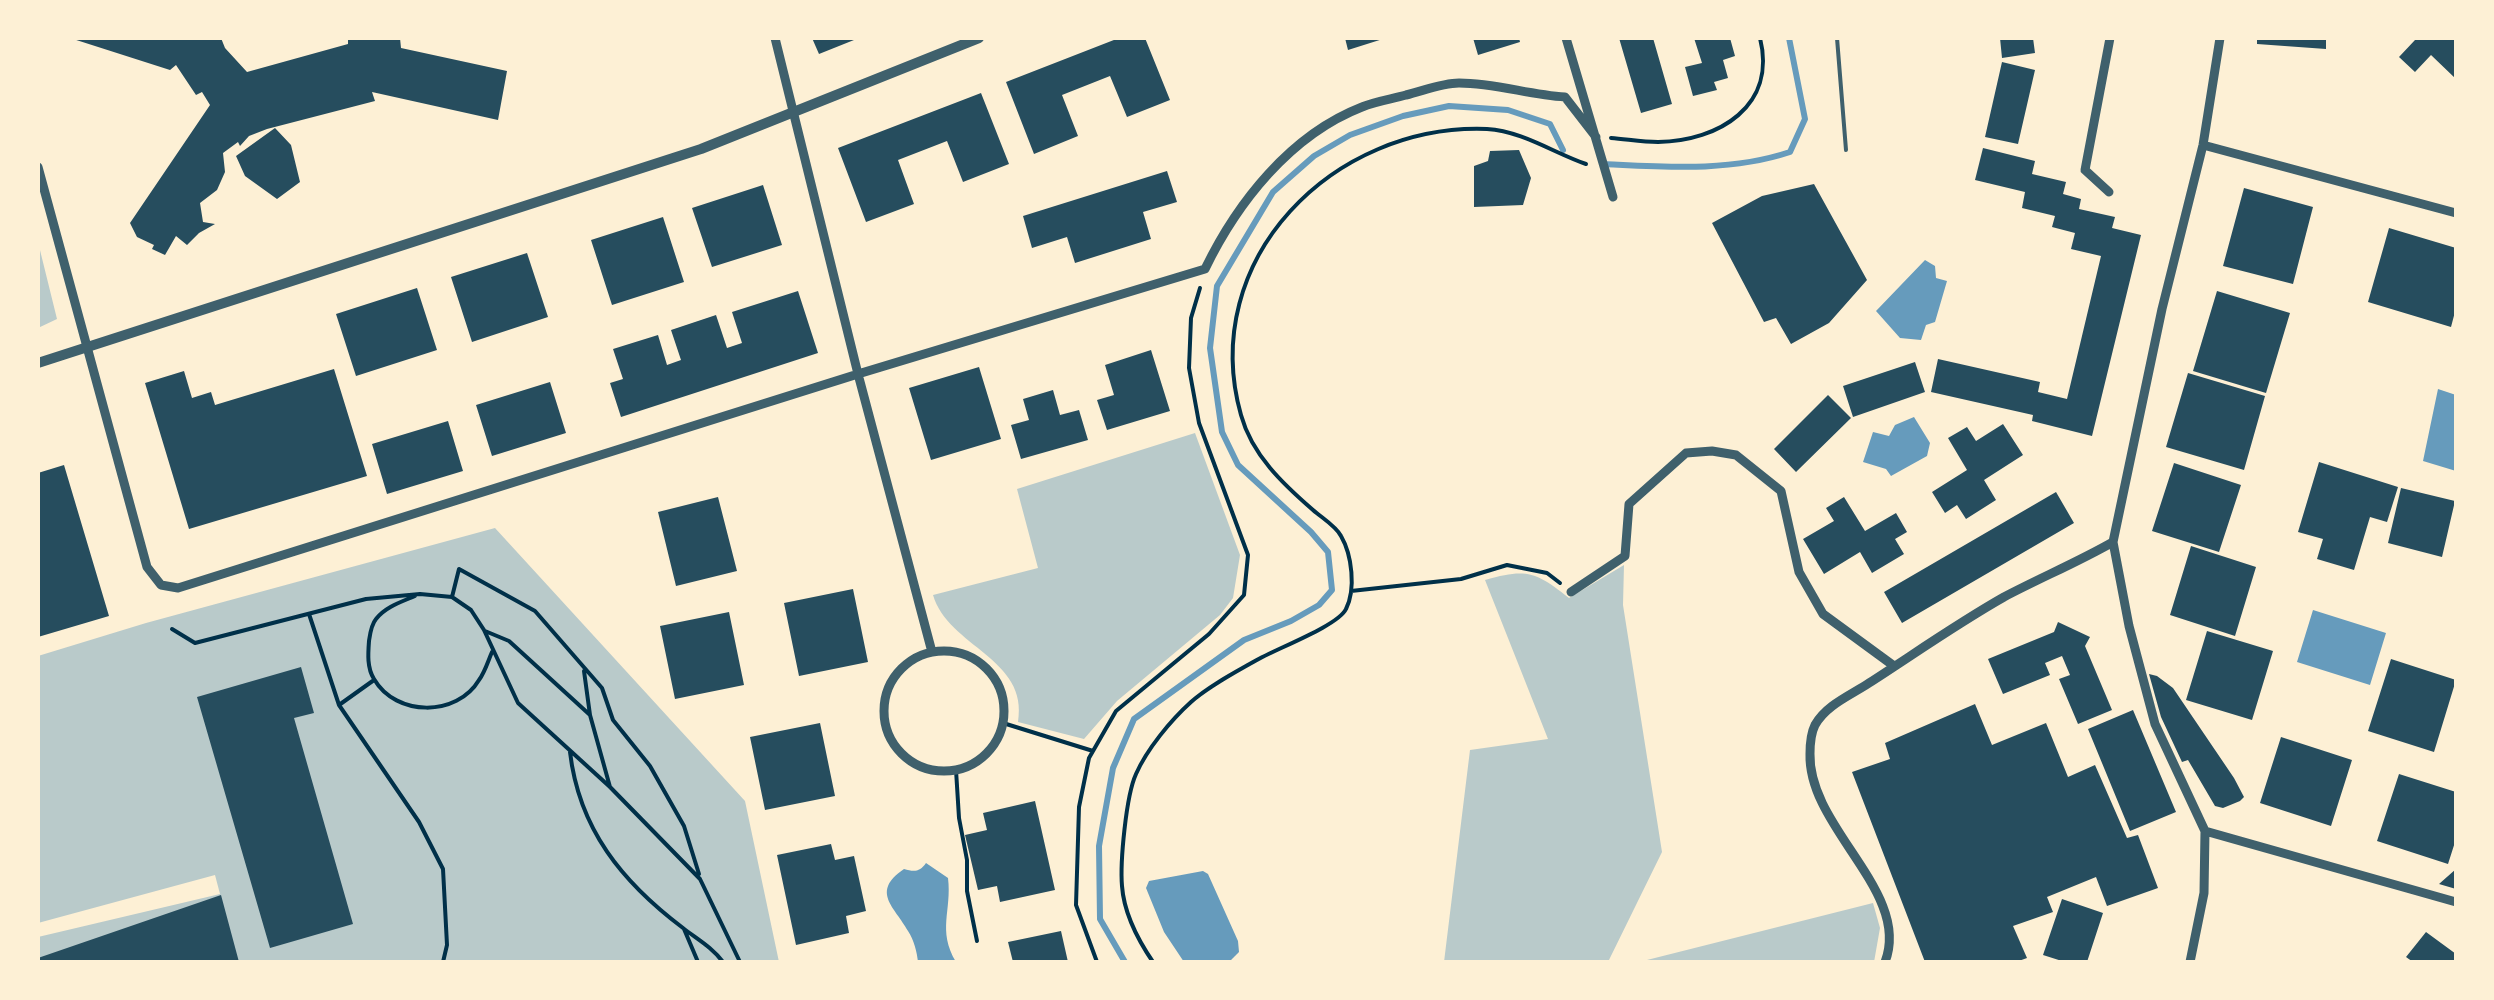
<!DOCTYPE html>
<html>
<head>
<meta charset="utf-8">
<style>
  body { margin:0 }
  #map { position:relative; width:2494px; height:1000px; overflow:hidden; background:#fdf0d5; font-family:"PT Sans",sans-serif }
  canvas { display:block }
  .frame { position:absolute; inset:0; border:40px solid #fdf0d5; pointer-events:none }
</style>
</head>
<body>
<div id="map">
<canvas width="2494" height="1000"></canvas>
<div class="frame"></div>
</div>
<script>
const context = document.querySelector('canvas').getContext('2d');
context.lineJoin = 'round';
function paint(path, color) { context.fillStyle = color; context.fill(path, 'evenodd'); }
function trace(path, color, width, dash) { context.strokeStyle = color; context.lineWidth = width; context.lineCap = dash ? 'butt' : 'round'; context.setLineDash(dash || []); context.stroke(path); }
const green = new Path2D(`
  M38,242L57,319L38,328Z
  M1195,433L1240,555L1233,598L1220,615L1117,701L1084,739L1018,722C1029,658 948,647 933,595L1038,568L1017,489Z
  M495,528L745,801L779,962H38V937L220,894L215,875L38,923V656L146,623Z
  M1624,565L1623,605L1662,852L1608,962H1444L1470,750L1548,739L1485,580C1527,568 1536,572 1569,598Z
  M1873,903L1880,928L1874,962H1639Z`);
const water = new Path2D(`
  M1925,260L1935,266L1936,278L1947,281L1935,322L1926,325L1921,340L1900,338L1876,311Z
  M2438,389L2456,395V471L2423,461Z
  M1914,417L1930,443L1927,456L1891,476L1886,469L1863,462L1873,432L1889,436L1895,425Z
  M2313,610L2386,633L2370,685L2297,662Z
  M926,863L948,878C952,911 937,930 956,962H918C917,952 914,940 908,931C895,907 870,892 904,869C914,872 920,872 926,863Z
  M1203,871L1208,874L1238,941L1239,952L1229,962H1184L1164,932L1146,888L1149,881Z`);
const stream = new Path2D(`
  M1604,164C1667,167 1730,172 1790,152L1805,119L1789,38
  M1125,962L1100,919L1099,846L1113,768L1134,719L1244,640L1291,621L1319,605L1332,590L1328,552L1311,532L1238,465L1222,432L1210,348L1217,286L1273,192L1314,156L1350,135L1403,116L1449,106L1508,110L1550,124L1563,150`);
const building = new Path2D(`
  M70,38H221L225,48L247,72L348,44V38H400L401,48L507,71L498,120L372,92L375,101L267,129L249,136L240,146L238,142L223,153L225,172L217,190L200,203L203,222L215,224L199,233L187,245L176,236L165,255L152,249L154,245L137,237L130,223L210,105L202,92L196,95L176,65L170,70Z
  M812,38H859L819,54Z
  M1119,38H1145L1170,100L1127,117L1110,76L1062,95L1078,136L1034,154L1006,82Z
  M1345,38H1386L1348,50Z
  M1473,38H1519L1520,42L1478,55Z
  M1619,38H1653L1672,104L1641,113Z
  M1694,38H1730L1735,56L1723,60L1728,78L1714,82L1717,90L1693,96L1685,67L1702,63Z
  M2000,38H2033L2035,53L2002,58Z
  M2257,38H2326V49L2257,44Z
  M2412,38H2456V79L2431,55L2415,72L2399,57L2415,40Z
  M2002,62L2035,70L2018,144L1985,137Z
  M981,93L1009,164L963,182L947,141L898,160L914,204L866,222L838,148Z
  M275,128L291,145L300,182L277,199L245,176L236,156Z
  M1983,148L2035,161L2032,174L2066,182L2063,194L2081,199L2079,209L2115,217L2112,228L2141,235L2092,436L2032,421L2033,415L1931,392L1938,359L2040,382L2038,392L2067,399L2101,256L2071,249L2075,233L2052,227L2055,216L2022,208L2025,192L1975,180Z
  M1519,150L1531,178L1523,205L1474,207V166L1488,161L1490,151Z
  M1167,171L1177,202L1143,212L1151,239L1075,263L1067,237L1032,248L1023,216Z
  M1814,184L1867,280L1829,323L1791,344L1776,318L1764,322L1712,223L1762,196Z
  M763,185L782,245L712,267L692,208Z
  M2244,188L2313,207L2293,284L2223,266Z
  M663,217L684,282L612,305L591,240Z
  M2389,228L2456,248V308L2451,327L2368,302Z
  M527,253L548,317L472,342L451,277Z
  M417,288L437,350L356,376L336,314Z
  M798,291L818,353L621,417L610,383L623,379L613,349L658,335L667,365L681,360L671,330L716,315L727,348L742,343L732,312Z
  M2217,291L2290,313L2266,393L2193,371Z
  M1151,350L1170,411L1107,430L1097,400L1114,395L1105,365Z
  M1915,362L1925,392L1853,417L1843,386Z
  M979,367L1001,439L931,460L909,388Z
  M334,369L367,476L189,529L145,383L184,371L192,398L211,392L215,405Z
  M2188,373L2265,396L2244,470L2166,447Z
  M550,382L566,433L492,456L476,405Z
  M1053,390L1060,415L1079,410L1088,440L1021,459L1011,425L1029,420L1023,399Z
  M1828,395L1851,418L1796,472L1774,449Z
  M448,421L463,471L387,494L372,444Z
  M2003,424L2023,455L1984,480L1996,500L1966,519L1957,505L1945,513L1932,492L1967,470L1948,438L1967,427L1976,441Z
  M2319,462L2398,487L2387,522L2370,517L2354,570L2317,559L2323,539L2298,532Z
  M2174,463L2241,485L2219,552L2152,531Z
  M64,465L109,616L38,637V473Z
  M2401,488L2455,501L2442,557L2388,543Z
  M2056,492L2074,523L1902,623L1884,592Z
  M718,497L737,571L676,586L658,512Z
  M1844,497L1865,531L1896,513L1907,532L1895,539L1904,554L1872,573L1860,552L1824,574L1803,539L1834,521L1826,508Z
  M2191,546L2256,567L2235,636L2170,615Z
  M853,589L868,662L799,676L784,603Z
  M729,612L744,685L675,699L660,626Z
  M2058,622L2090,637L2085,646L2112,710L2078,724L2059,679L2070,675L2062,656L2045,663L2050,675L2003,694L1988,659L2054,632Z
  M2207,631L2273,651L2252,720L2186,700Z
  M2391,659L2456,680L2434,752L2368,731Z
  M301,667L314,713L294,718L353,924L270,948L197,697Z
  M2149,674L2157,676L2173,688L2234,778L2244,797L2240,801L2223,808L2215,806L2188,760L2182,762L2161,717Z
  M1975,704L1992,745L2046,723L2068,777L2095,765L2127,838L2138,835L2158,888L2107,906L2096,877L2047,897L2053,912L2013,926L2027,958L2016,962H1925L1852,772L1890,759L1885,743Z
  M2133,710L2176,812L2130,831L2088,729Z
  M820,723L835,796L765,810L750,737Z
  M2281,737L2352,760L2331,826L2260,803Z
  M2399,774L2456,792V839L2448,864L2377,841Z
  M1035,801L1055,890L1000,902L997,886L978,890L965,835L987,830L983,813Z
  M831,844L835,860L854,856L866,911L846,916L849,933L796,945L777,855Z
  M2456,869V889L2439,884Z
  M221,895L239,962H38V958Z
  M2062,899L2103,913L2087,962H2065L2043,955Z
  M1061,931L1068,962H1013L1008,942Z
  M2426,932L2456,954V962H2413L2406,957Z`);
const path = new Path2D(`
  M1611,138C1626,139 1642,142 1658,142C1719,141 1777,106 1760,38
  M1351,591L1461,579L1507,565L1547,573L1560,583
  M415,596C401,602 385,607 376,619C371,625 370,634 369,641C368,654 367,668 374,679C396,717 457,717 479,680C485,672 488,661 492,652
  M452,597L459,569L535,611L602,688L613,720L650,766L684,826L699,874
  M309,614L339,705L419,822L443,869L447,945L443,962
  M172,629L195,643L366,599L420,594L452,597L471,610L484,630L518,703L610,787L700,879L740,962
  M485,631L509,641L590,715
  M584,671L590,715L610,787
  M339,705L374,680
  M1003,723L1093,751
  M570,752C579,829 622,882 683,928C697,939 712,947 723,962
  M956,770L959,818L967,860V891L977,941
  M684,929L698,962
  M1097,962L1076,905L1079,807L1089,758L1116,711L1209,634L1244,595L1248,555L1199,423L1189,368L1191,318L1200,288
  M1153,962C1138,940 1124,914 1122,886C1120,862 1126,796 1136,774C1147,749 1171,720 1191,702C1209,686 1234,673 1255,661C1275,649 1338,626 1346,609C1356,589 1352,555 1341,536C1336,526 1322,518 1313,510C1283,484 1252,455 1241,415C1197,259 1334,123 1487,129C1522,131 1554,153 1586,164`);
const service = new Path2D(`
  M1837,38L1846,150`);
const minor = new Path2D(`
  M775,38L858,374L932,652
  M1566,38L1613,197
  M2203,145L2456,213
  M38,167L147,567L161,585L178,588L858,374L1205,269C1237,203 1290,135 1362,107C1376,101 1392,99 1406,95C1423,91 1442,83 1459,83C1496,83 1529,95 1565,97L1596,137
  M2109,192L2085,170L2110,38
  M1571,592L1625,556L1629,504L1686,453L1712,451L1736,455L1781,491L1799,572L1823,614L1894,666
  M884 711a60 60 0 1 1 120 0a60 60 0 1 1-120 0Z
  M2205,831L2456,902
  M1885,962C1912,892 1808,828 1810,754C1810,745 1811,733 1815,725C1826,705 1851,695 1869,683C1914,654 1958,623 2004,597C2040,578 2078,562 2113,542
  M2190,962L2204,893L2205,831L2155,724L2129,626L2113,542L2162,309L2203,145L2220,38`);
const tertiary = new Path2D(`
  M38,363L701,149L979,38`);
paint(green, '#b9caca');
paint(water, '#669bbc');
trace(stream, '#669bbc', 6);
paint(building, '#264d5e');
trace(path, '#003049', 4);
trace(service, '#3f606c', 4);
trace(minor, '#3f606c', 9);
trace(tertiary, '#3f606c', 10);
</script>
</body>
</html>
